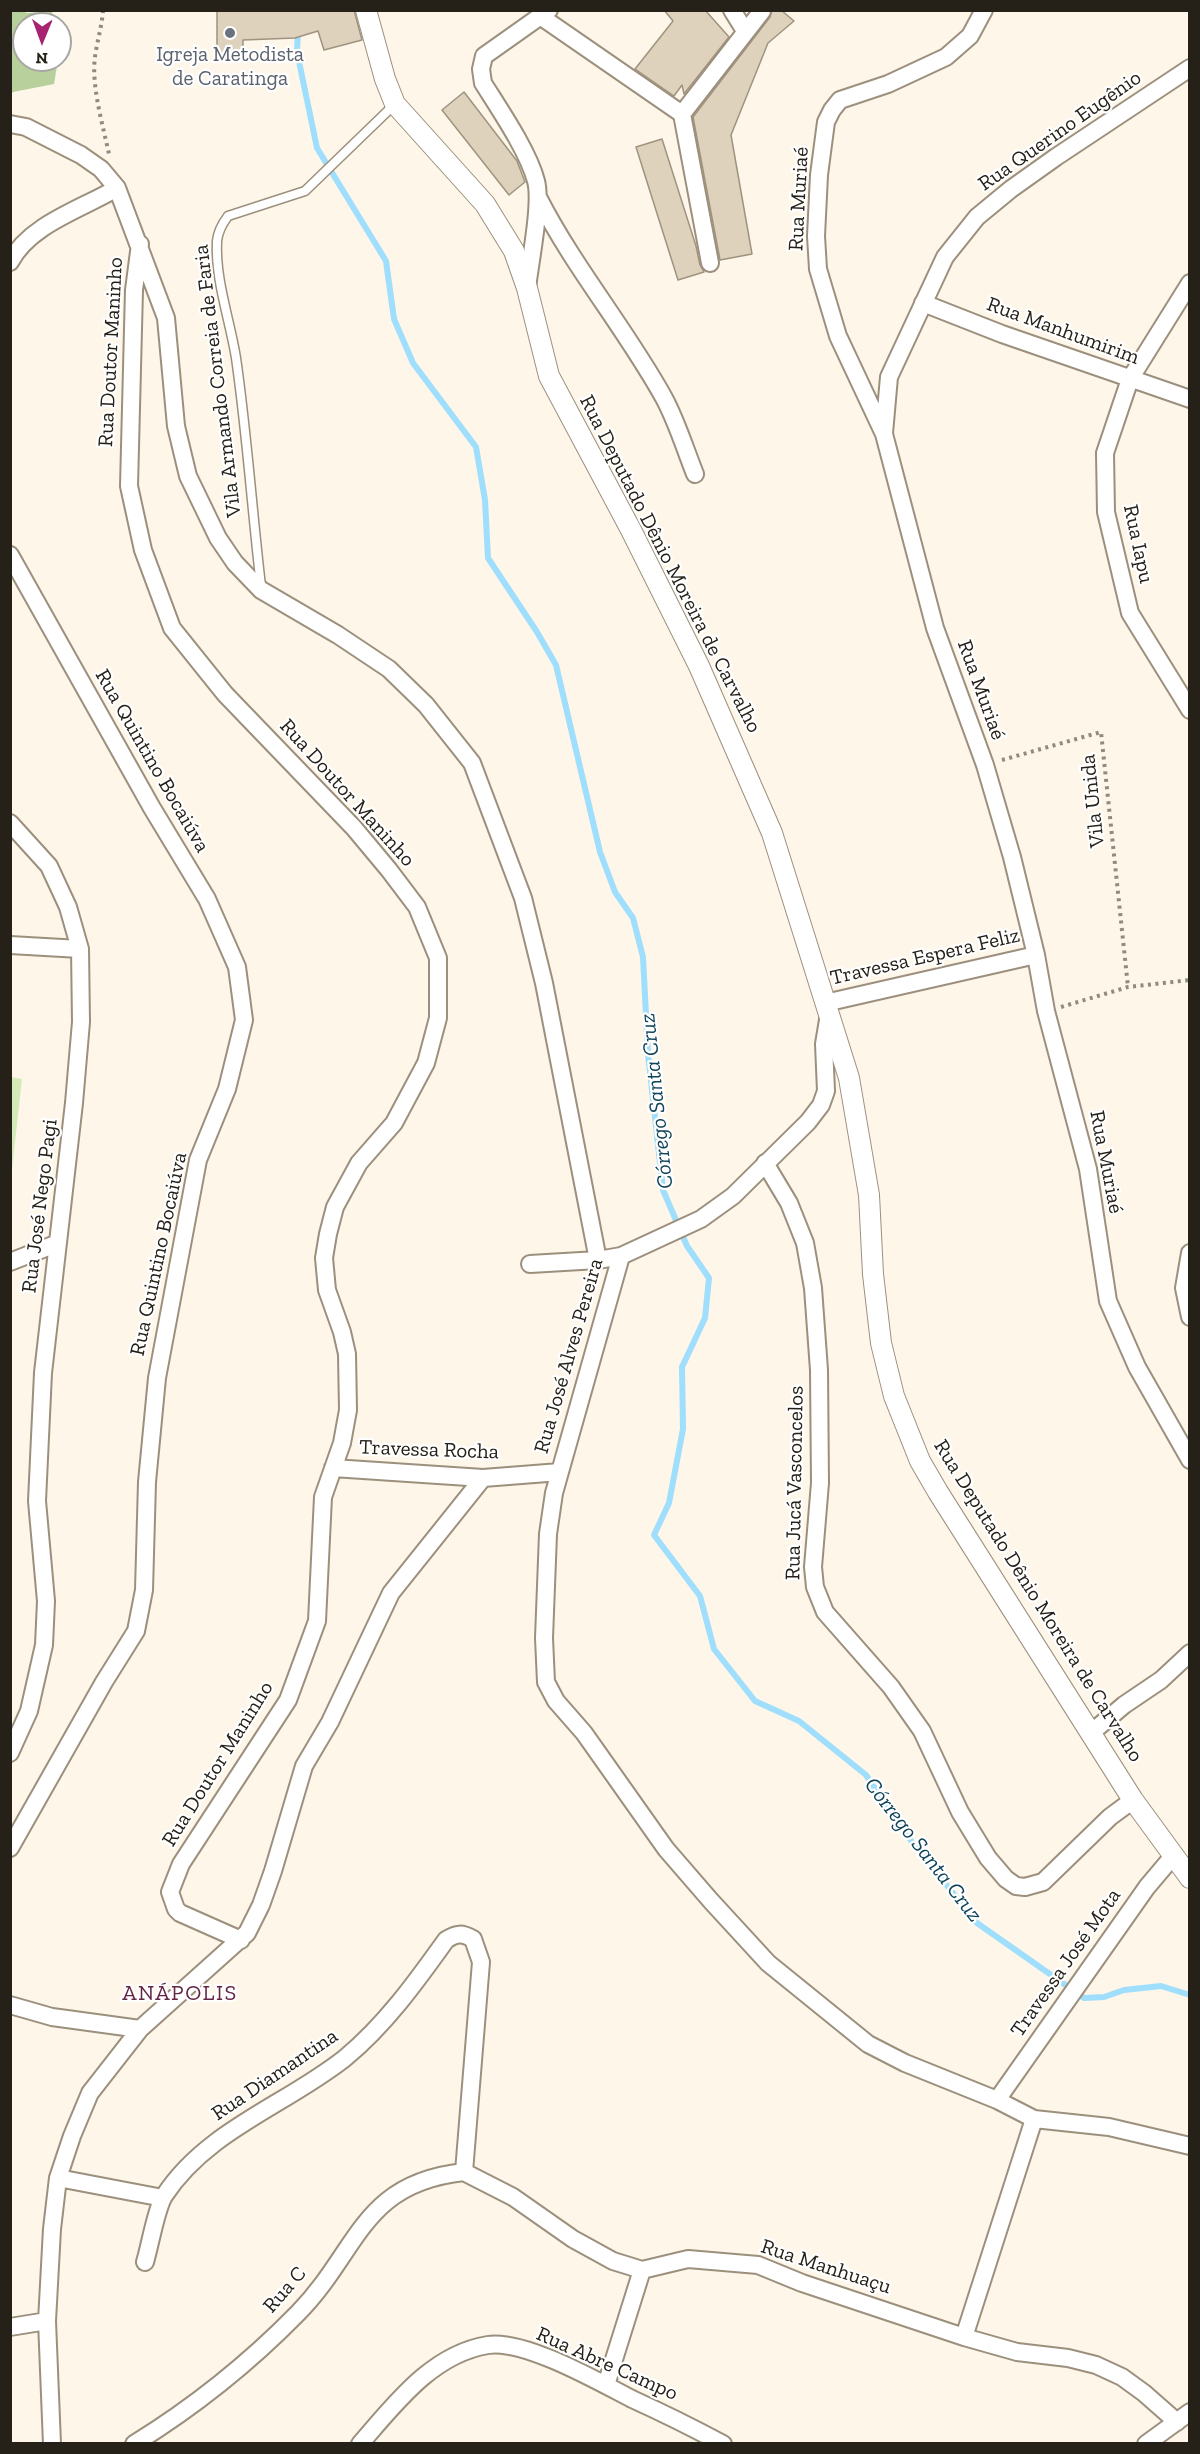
<!DOCTYPE html>
<html>
<head>
<meta charset="utf-8">
<style>
  body { margin:0 }
  #map { position:relative; width:1200px; height:2454px; overflow:hidden; background:#fdf6e9; font-family:"Zilla Slab",serif }
  canvas { display:block }
  .frame { position:absolute; inset:0; border:12px solid #252018; pointer-events:none }
  .north { position:absolute; left:12px; top:12px; width:60px; height:60px; box-sizing:border-box; background:#fff; border:2px solid #a8a6a3; border-radius:50%; rotate:181deg; font-size:16px; font-weight:700; line-height:24px; text-align:center; color:#252018 }
  .north::after { content:''; display:block; margin:auto; width:21px; height:27px; background:#a72470; clip-path:polygon(50% 0,100% 100%,50% 72%,0 100%) }
</style>
</head>
<body>
<div id="map">
<canvas width="1200" height="2454"></canvas>
<div class="frame"></div>
<div class="north">N</div>
</div>
<script>
const context = document.querySelector('canvas').getContext('2d');
context.lineJoin = 'round';
function paint(path, color) { context.fillStyle = color; context.fill(path, 'evenodd'); }
function trace(path, color, width, dash) { context.strokeStyle = color; context.lineWidth = width; context.lineCap = dash ? 'butt' : 'round'; context.setLineDash(dash || []); context.stroke(path); }
function label(font, color, halo, rows, align = 'center') {
  context.font = font + ' "Zilla Slab",serif'; context.lineWidth = 4.5; context.setLineDash([]); context.textBaseline = 'middle'; context.strokeStyle = halo; context.fillStyle = color; for (const [text, x, y, turn = 0] of rows) {
    context.save(); context.translate(x, y); context.rotate((+turn || 0) * Math.PI / 180); context.textAlign = isNaN(turn) ? turn : align; if (halo) context.strokeText(text, 0, 0); context.fillText(text, 0, 0); context.restore();
  }
}
const green = new Path2D(`
  M11,1077L22,1079L11,1178L10,1077Z`);
const forest = new Path2D(`
  M11,10L25,11L26,13L52,11L54,24H24V60H58L54,84L13,92L11,94Z`);
const stream = new Path2D(`
  M298,30L297,52L317,148L386,261L394,319L413,363L476,447L485,500L488,558L537,632L556,665L600,852L615,892L633,918L643,957L648,1054L663,1190L687,1246L709,1278L705,1318L682,1367L683,1429L669,1503L654,1535L700,1596L714,1649L755,1701L799,1721L866,1775L901,1828L977,1923L1084,1998L1104,1997L1124,1990L1161,1986L1190,1995`);
const building = new Path2D(`
  M217,10H354L362,40L324,50L318,31L295,38L243,40V55H217Z
  M664,10H705L729,37L684,94L682,85L674,96L635,69L673,21Z
  M772,10H781L794,21L768,43L731,135L752,254L720,260L693,117L770,17Z
  M464,92L517,161L525,182L509,195L442,110Z
  M662,139L696,246L700,265L704,272L678,280L636,147Z`);
const path = new Path2D(`
  M103,10C102,27 97,41 95,57C91,85 103,126 109,154
  M1002,760L1101,732L1128,987
  M1061,1007L1128,987L1190,980`);
const service = new Path2D(`
  M261,586C252,510 247,434 236,358C230,320 215,280 217,241C218,231 222,224 228,216L305,191L395,104`);
const minor = new Path2D(`
  M732,10L745,31
  M984,10L970,36L946,57L888,84L840,100L832,110L826,122L819,175L816,236L818,269L838,336L884,434L935,628L985,765L1012,857L1036,955L1046,1011L1088,1169L1108,1301L1137,1367L1190,1460
  M540,16L682,114L710,263
  M682,114L762,11
  M10,124L26,127L81,155L101,169L117,188L166,318L176,426L188,476L218,538L235,563L261,590L338,635L389,669L426,705L472,763L523,898L544,983L598,1260L621,1256L701,1219L733,1196L808,1122L821,1105L826,1091L824,1044L829,1014
  M538,197C574,268 626,329 664,398C677,422 685,449 695,474
  M140,244L134,290L129,486L143,550L172,628L225,694L354,828L389,870L417,907L438,958V1018L426,1063L394,1123L359,1163L335,1207L328,1234L324,1258L327,1290L342,1332L347,1354L348,1410L342,1443L323,1497L317,1621L288,1700L181,1864L170,1892L176,1909L180,1913L241,1940
  M10,262C30,224 82,209 117,188
  M1190,283L1130,379L1105,453L1106,512L1130,613L1190,710
  M527,288C530,262 542,203 536,181C528,151 500,110 483,83L481,69L484,56L549,10
  M923,303L1002,334L1190,399
  M884,433L889,377L945,257L977,217L1011,189L1056,157L1190,68
  M10,555L152,808L207,899L237,967L244,1020L227,1089L198,1160L157,1378L147,1482L144,1590L136,1631L104,1682L10,1848
  M10,823L49,866L68,907L80,949L81,1022L74,1103L43,1373L37,1501L46,1601L44,1645L29,1711L10,1753
  M10,945L80,949
  M825,1003L1036,955
  M765,1163L789,1203L805,1243L813,1288L819,1370L820,1483L813,1567L815,1587L825,1612L891,1687L922,1731L960,1812L988,1858L1006,1879L1016,1886L1025,1887L1043,1882L1110,1817L1133,1800
  M1190,1253L1184,1288L1190,1317
  M621,1256L554,1493L548,1534L544,1638L546,1682L556,1701L584,1733L666,1849L711,1901L768,1963L868,2044L905,2063L997,2100L1034,2119L1109,2127L1190,2146
  M10,1262L58,1243
  M530,1264L598,1260
  M333,1468L483,1478L560,1472
  M1091,1733L1124,1705L1161,1680L1190,1653
  M10,2005L52,2017L140,2029
  M997,2100L1147,1887L1174,1855
  M464,2172L513,2197L573,2239L613,2261L642,2270L688,2259L758,2265L802,2283L964,2337L1017,2352L1068,2358L1096,2365L1122,2377L1144,2393L1177,2422
  M58,2178L163,2198
  M145,2262C150,2246 156,2209 164,2196C207,2130 286,2105 345,2058C385,2025 416,1982 446,1940C457,1933 462,1933 473,1939L481,1962L464,2172
  M10,2327L47,2321
  M964,2337L1034,2119
  M606,2385L642,2270
  M52,2444L47,2321L52,2229L58,2178L72,2136L90,2093L140,2029L247,1933L261,1905L273,1871L304,1766L330,1722L391,1593L483,1478
  M134,2444C194,2407 249,2363 298,2313C359,2251 361,2183 464,2172
  M360,2444C395,2404 432,2354 488,2345C524,2339 599,2382 632,2399C663,2413 693,2428 723,2444
  M1146,2444L1190,2412`);
const tertiary = new Path2D(`
  M366,10L385,79L395,104L485,204L514,251L527,288L549,376L631,530L699,666L772,833L849,1078L869,1195L873,1274L881,1343L894,1396L920,1461L938,1492L1133,1800L1190,1878`);
const markers = [
  [230,33,6,"#6b7280"]
];
const worshipNames = [
  ["Igreja Metodista",230,55],
  ["de Caratinga",230,79]
];
const streetNames = [
  ["Rua Querino Eugênio",1060,131,-35],
  ["Rua Muriaé",799,199,-87],
  ["Rua Manhumirim",1063,331,20],
  ["Rua Doutor Maninho",111,352,-87],
  ["Vila Armando Correia de Faria",218,381,-97],
  ["Rua Iapu",1138,544,78],
  ["Rua Deputado Dênio Moreira de Carvalho",670,564,63],
  ["Rua Muriaé",981,690,70],
  ["Rua Quintino Bocaiúva",152,761,60],
  ["Rua Doutor Maninho",347,793,48],
  ["Vila Unida",1093,801,-96],
  ["Travessa Espera Feliz",925,957,-13],
  ["Rua Muriaé",1106,1162,79],
  ["Rua José Nego Pagi",40,1206,-83],
  ["Rua Quintino Bocaiúva",159,1254,-78],
  ["Rua José Alves Pereira",569,1356,-74],
  ["Travessa Rocha",429,1450,2],
  ["Rua Jucá Vasconcelos",795,1483,-89],
  ["Rua Deputado Dênio Moreira de Carvalho",1038,1601,58],
  ["Rua Doutor Maninho",218,1764,-58],
  ["Travessa José Mota",1066,1963,-55],
  ["Rua Diamantina",275,2075,-34],
  ["Rua Manhuaçu",826,2267,18],
  ["Rua C",285,2290,-49],
  ["Rua Abre Campo",607,2364,24]
];
const waterNames = [
  ["Córrego Santa Cruz",657,1101,-96],
  ["Córrego Santa Cruz",923,1850,52]
];
const neighbourhoodNames = [
  ["ANÁPOLIS",180,1994]
];
paint(green, '#d4ebb9');
paint(forest, '#b8d09b');
trace(stream, '#9fdefc', 6);
paint(building, '#ded2bd');
trace(building, '#9f937f', 1.5);
trace(service, '#9c907d', 11);
trace(minor, '#9c907d', 20);
trace(tertiary, '#9c907d', 22);
trace(path, '#908a80', 4, [3, 4.5]);
trace(service, '#fff', 8);
trace(minor, '#fff', 16);
trace(tertiary, '#fff', 20);
for (const [x, y, r, color] of markers) { const dot = new Path2D(); dot.arc(x, y, r, 0, 2 * Math.PI); context.fillStyle = color; context.fill(dot); trace(dot, '#fff', 2); }
label('21px', '#5b616d', '#fff', worshipNames);
label('21px', '#252018', '#fff', streetNames);
label('italic 22px', '#0f4358', '#fff', waterNames);
context.letterSpacing = '1.5px';
label('22px', '#652547', '#fff', neighbourhoodNames);
context.letterSpacing = '0px';
</script>
</body>
</html>
